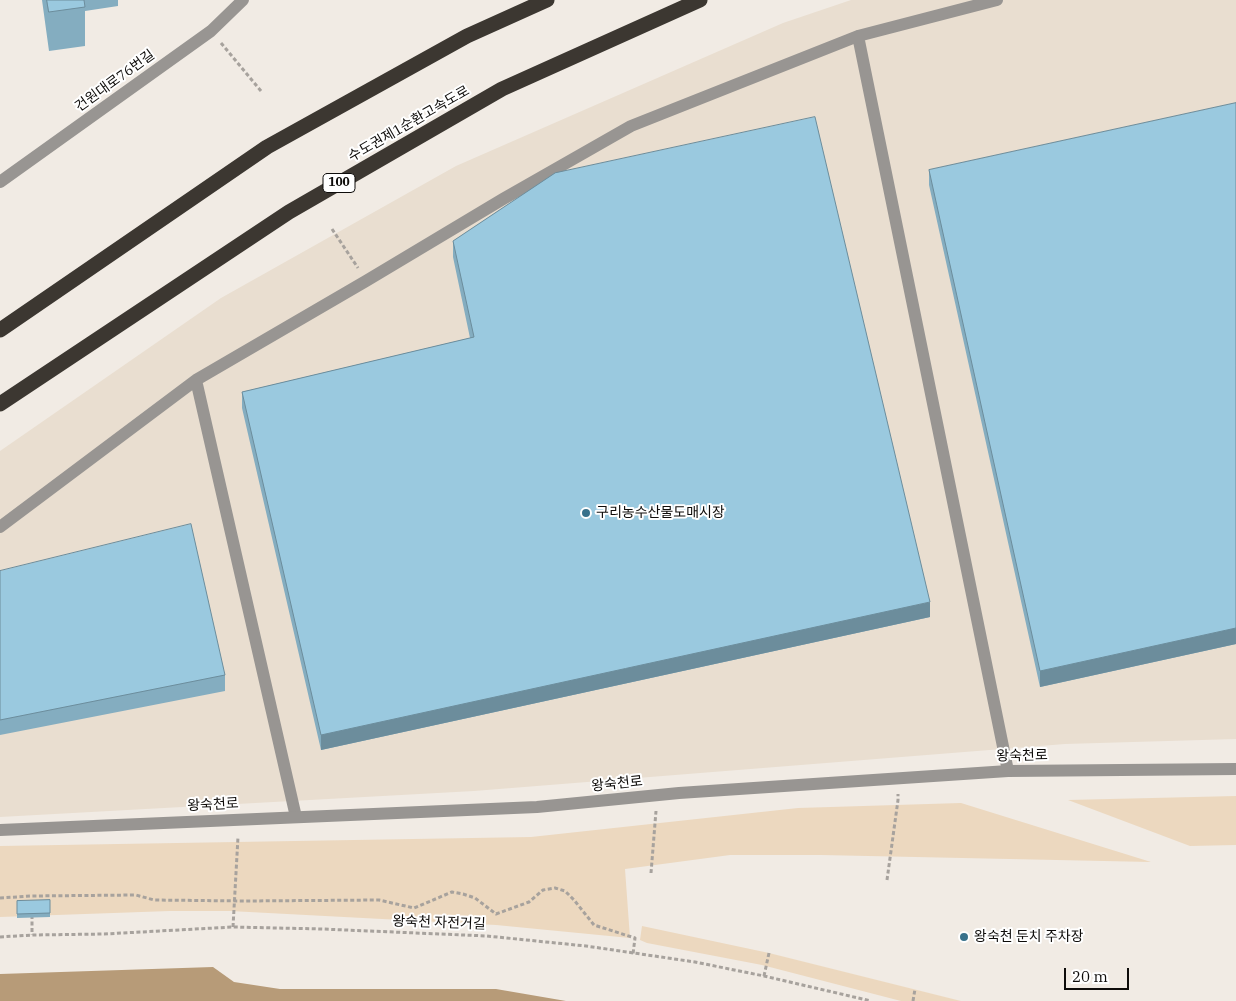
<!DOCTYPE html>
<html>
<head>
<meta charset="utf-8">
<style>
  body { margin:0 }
  #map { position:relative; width:1236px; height:1001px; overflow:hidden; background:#f1ebe4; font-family:"IBM Plex Serif",serif }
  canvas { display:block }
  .scale { position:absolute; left:1064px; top:968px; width:65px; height:22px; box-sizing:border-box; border:2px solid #0e0c0a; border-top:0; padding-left:6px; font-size:15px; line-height:18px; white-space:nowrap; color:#0e0c0a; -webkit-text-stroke:4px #fff; paint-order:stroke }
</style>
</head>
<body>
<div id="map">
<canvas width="1236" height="1001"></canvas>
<div class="scale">20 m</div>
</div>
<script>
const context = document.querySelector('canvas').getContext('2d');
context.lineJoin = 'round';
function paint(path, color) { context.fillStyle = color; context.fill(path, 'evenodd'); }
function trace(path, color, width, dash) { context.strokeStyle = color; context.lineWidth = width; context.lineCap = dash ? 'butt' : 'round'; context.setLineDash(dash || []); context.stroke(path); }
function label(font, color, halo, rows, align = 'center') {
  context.font = font + ' "IBM Plex Serif","Noto Sans KR",serif'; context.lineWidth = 4; context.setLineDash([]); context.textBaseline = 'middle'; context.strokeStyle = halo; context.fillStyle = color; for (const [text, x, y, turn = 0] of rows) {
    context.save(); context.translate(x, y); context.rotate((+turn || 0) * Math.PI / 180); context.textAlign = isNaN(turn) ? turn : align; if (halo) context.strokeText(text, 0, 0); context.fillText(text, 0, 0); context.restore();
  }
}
const built = new Path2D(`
  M851,0H1236V739L1065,744L474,791L0,817V451L221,298L456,166L783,23Z`);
const green = new Path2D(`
  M1236,796V845L1190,846L1068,800Z
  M961,803L1151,862L821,855H730L625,869L630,938L496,925L230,911H170L0,917V846L531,837L798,808Z
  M642,926L769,953L961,1001H901L762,965L647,943L640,940Z`);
const water = new Path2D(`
  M213,967L234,982L280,989H496L566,1001H0V974Z`);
const path = new Path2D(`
  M221,43L261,91
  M332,229L358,268
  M651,873L656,811
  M887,880L898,800V794
  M0,898L31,896L136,895L154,900L245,901L379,900L414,908L452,892L463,894L475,898L496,914L529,902L543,890L555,888L565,891L574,900L594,925L635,938L633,954
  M32,915V935
  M233,927L238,837
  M0,937L32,935L104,934L233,927L322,929L487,936L586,946L695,962L764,976L871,1001
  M764,976L769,953
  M913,1001L915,989`);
const service = new Path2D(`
  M858,36L1008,771
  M0,527L196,380
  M296,817L196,380L366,281L503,199L631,126L858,36L997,0`);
const tertiary = new Path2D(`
  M0,182L211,31L243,0
  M0,830L537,807L679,793L1008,771L1236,769`);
const motorway = new Path2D(`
  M0,330L267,147L467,36L547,0
  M0,404L289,212L502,89L700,0`);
const wall = new Path2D(`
  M42,0H118V6L85,11V46L49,51Z
  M1236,103V644L1040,687L929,185V170Z
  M453,241L930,617L321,750L242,408V392L470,338L453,257Z
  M0,571L225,675V691L0,735Z
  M50,900V917L17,918V901Z`);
const shadedWall = new Path2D(`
  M930,602V617L321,750V735Z
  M1236,628V644L1040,687V671Z`);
const building = new Path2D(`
  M47,0H84L85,7L49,12Z
  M1236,103V628L1040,671L929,170Z
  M815,117L930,602L321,735L242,392L474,337L453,241L555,173Z
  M191,524L225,675L0,720V571Z
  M50,900V913L17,914V901Z`);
const markers = [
  [586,513,5,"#38718b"],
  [964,937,5,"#38718b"]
];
const shields = [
  [339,183,32]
];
const shieldNames = [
  ["100",339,183]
];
const streetNames = [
  ["건원대로76번길",115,81,-36],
  ["수도권제1순환고속도로",409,124,-30],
  ["왕숙천로",1022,756,-1],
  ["왕숙천로",617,784,-6],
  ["왕숙천로",213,805,-3],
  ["왕숙천 자전거길",439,923,2]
];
const poiNames = [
  ["구리농수산물도매시장",596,513],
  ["왕숙천 둔치 주차장",974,937]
];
paint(built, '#e9ded0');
paint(green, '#ecd8bf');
paint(water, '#b79b78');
trace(path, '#a7a29d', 3, [4, 2.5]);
trace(service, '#989592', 12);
trace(tertiary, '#989592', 12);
trace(motorway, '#3c3731', 15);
paint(wall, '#84adc0');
paint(shadedWall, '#6c8d9c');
paint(building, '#9ac9df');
trace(building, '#6c8d9c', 1);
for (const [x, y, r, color] of markers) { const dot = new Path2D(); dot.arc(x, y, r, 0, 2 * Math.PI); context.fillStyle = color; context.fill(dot); trace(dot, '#fff', 2); }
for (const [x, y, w] of shields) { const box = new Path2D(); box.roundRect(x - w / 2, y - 9.5, w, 19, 4); context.fillStyle = '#fff'; context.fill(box); trace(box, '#0e0c0a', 1); }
label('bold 12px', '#0e0c0a', null, shieldNames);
label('14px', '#0e0c0a', '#fff', streetNames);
label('14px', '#0e0c0a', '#fff', poiNames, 'left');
</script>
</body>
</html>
